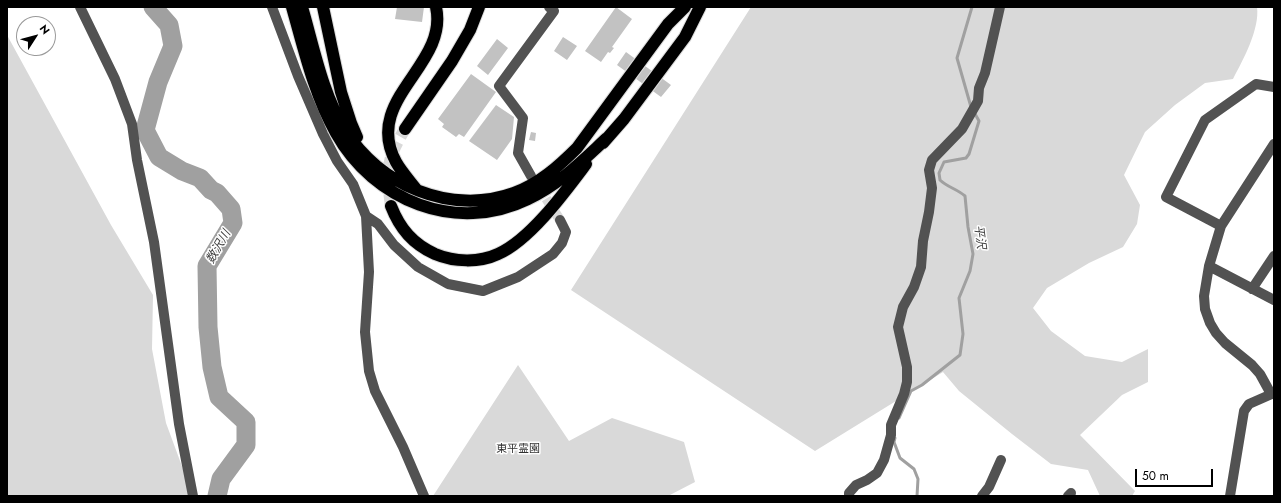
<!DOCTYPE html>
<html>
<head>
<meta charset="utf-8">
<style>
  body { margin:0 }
  #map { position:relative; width:1281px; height:503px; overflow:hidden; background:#fff; font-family:Jost,sans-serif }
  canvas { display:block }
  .frame { position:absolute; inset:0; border:8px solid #000; pointer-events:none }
  .north { position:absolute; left:16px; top:16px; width:40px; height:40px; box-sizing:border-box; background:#fff; border:1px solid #999; border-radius:50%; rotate:54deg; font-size:11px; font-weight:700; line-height:16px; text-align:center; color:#000 }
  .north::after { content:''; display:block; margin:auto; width:14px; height:18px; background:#000; clip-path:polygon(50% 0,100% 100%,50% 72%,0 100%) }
  .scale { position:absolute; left:1135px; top:469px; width:78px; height:18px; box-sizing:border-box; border:2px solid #000; border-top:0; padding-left:5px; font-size:12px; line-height:14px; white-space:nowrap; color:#000; -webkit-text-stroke:3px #fff; paint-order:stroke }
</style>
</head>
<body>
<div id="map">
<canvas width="1281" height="503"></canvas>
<div class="frame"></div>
<div class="north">N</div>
<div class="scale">50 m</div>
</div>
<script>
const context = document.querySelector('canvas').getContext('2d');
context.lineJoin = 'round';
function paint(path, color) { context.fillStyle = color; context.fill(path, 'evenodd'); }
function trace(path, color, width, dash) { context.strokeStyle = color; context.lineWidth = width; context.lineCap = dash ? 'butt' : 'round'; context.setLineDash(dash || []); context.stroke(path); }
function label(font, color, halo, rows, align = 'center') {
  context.font = font + ' Jost,"Noto Sans JP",sans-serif'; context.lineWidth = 3; context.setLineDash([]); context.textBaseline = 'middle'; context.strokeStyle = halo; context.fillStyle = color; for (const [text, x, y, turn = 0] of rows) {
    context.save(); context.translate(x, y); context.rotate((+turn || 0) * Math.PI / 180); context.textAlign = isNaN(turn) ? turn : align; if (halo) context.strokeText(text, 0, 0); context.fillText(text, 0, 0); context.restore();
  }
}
const green = new Path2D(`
  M751,7H1257C1260,29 1243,60 1233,79L1205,83L1175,105L1145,132L1124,175L1140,205L1137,224L1123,247L1089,263L1047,288L1033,308L1051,331L1085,356L1122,362L1148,349V382L1122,395L1080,435L1135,491L1132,496H1100L1088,470L1051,464L1012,434L959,391L943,372L815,451L571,290Z
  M7,35L111,225L153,295L152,349L166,423L193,496H7Z
  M518,365L569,441L612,418L684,442L695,482L668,496H433Z`);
const stream = new Path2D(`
  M971,107L957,58L972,7
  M899,418L911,391L922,385L960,355L963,334L959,298L970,271L973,254L968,227L965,196C957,189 947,187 940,180L939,173L944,162L966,158L969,154L979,121L974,112
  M895,438L894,442L900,458L914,469L918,479L917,496`);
const river = new Path2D(`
  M153,7L169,25L173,46L158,82L145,130L159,157L182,171L200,178L211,190L217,193L231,209L233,223L207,266L208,327L212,367L219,397L246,422V445L221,479L217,496`);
const building = new Path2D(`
  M397,7H424L422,22L395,19Z
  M616,7L632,19L612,47L614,48L610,53L608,52L601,62L585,51Z
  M563,37L577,46L567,60L554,51Z
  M497,39L508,48L488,75L477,66Z
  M626,52L671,85L661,97L617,65Z
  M471,74L496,92L464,137L459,134L456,137L442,127L444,124L438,119Z
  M496,105L514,117L512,139L497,160L469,141Z
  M531,132L536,133L535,141L529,140Z`);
const minorTunnel = new Path2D(`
  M538,186L560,220`);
const highwayTunnel = new Path2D(`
  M391,206C386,171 386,160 405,129`);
const minor = new Path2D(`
  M80,7L115,79L132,124L137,160L154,242L179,424L193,496
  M272,7L298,76L323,134L337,161L353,184L366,216L369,272L365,332L369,371L375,391L403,447L424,496
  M531,176L518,153L523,118L499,86L554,11L549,7
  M366,216L378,224L394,245L418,267L448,284L483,291L518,277L553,254L562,243L566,232L560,220
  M1221,226L1166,197L1205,120L1256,84L1274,87
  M1209,266L1274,300
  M1252,289L1274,256
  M1271,394L1260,374L1252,365L1225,343L1216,333L1210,323L1205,309L1204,296L1209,266L1221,226L1274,144
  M849,496V493L856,485L867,480L877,473L884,460L891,435V425L904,394L907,382V367L898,327L903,307L914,287L921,267L923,241L929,212L932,188L929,170L932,160L962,129L978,101L979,88L985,73L1000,7
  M982,496L989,487L1001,460
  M1068,496L1071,493
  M1230,496L1244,411L1249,404L1274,393`);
const highway = new Path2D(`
  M292,7C304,49 314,94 336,133C374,201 456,234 528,199C559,185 583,160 607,138
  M302,7C314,48 322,93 345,130C379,185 451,216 514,193C539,184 559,166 577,148L668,24L685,7
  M323,7L341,92L351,123L357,137
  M405,129L452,61L470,30L479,7
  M603,143L624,119L685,37L700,7
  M416,189C409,180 401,171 396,162C362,99 449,66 436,7
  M391,206C400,229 413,244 435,254C454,262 479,263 498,254C530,240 565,192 586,164`);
const parkNames = [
  ["東平霊園",518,449]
];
const waterNames = [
  ["平沢",979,237,83],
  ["数沢川",219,247,-60]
];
paint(green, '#d9d9d9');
trace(stream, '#a0a0a0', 3);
trace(river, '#a0a0a0', 19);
paint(building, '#c2c2c2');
trace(minorTunnel, '#d9d9d9', 10, [10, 5]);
trace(highwayTunnel, '#d9d9d9', 12, [12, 6]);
trace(highway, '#dbdbdb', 14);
trace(minor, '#525252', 10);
trace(highway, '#000', 12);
label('11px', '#303030', '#fff', parkNames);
label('italic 12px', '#414141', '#fff', waterNames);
</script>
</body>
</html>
